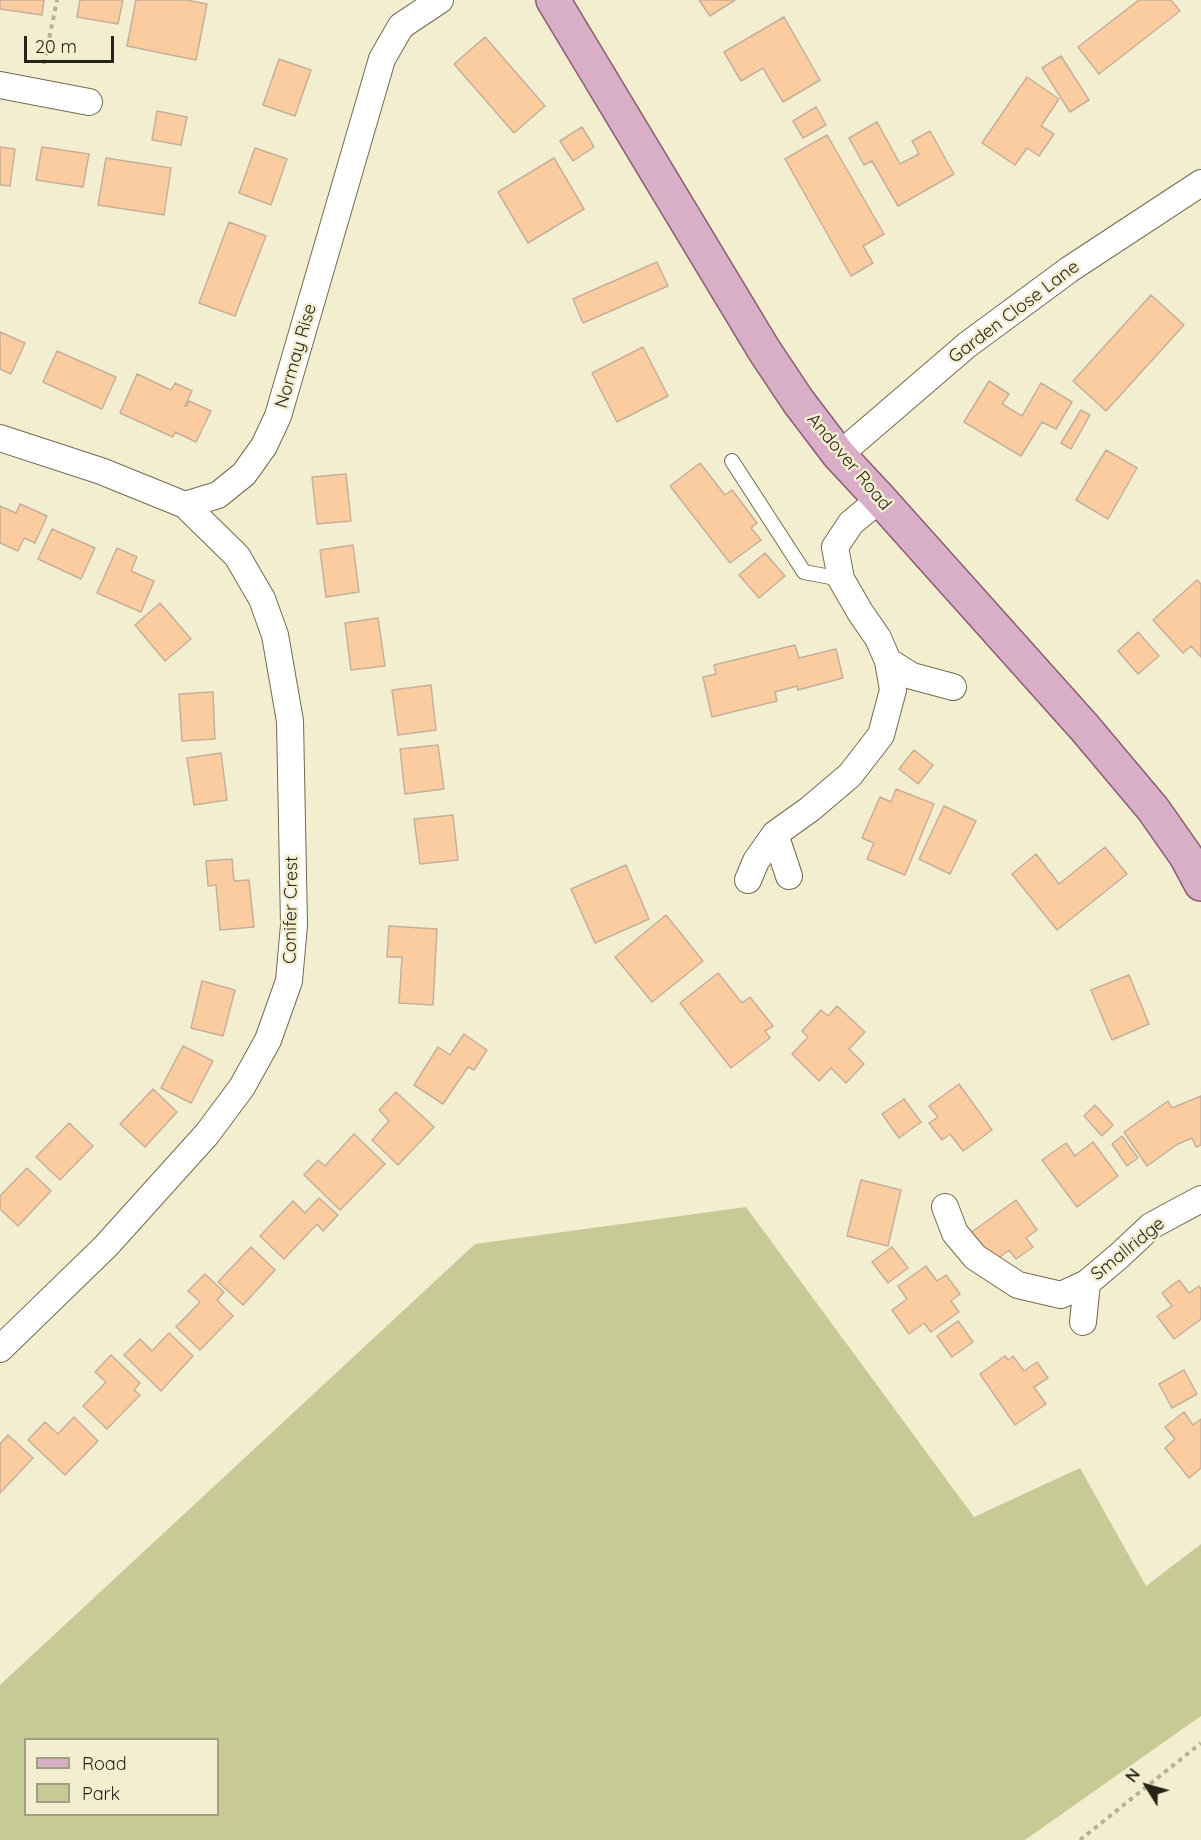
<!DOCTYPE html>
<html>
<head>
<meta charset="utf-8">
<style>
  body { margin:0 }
  #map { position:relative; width:1201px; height:1840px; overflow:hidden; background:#f4eed1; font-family:Quicksand,sans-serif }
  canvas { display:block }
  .legend { position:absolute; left:24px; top:1738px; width:195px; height:78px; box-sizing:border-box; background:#f4eed1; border:2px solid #a29d87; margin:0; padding:8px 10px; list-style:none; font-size:18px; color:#262319 }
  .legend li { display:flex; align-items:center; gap:12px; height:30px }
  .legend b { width:30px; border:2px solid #a29d87 }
  .north { position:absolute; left:1117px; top:1756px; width:60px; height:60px; -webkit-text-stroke:4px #f4eed1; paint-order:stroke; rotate:307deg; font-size:16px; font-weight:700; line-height:24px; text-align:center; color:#262319 }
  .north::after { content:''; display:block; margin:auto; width:21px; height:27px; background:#262319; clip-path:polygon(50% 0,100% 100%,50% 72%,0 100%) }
  .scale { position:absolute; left:24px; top:36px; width:90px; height:27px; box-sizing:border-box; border:3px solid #262319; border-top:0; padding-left:8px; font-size:18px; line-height:21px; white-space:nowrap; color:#262319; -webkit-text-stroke:4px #f4eed1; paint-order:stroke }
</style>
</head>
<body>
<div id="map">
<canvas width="1201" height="1840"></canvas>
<ul class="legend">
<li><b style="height:8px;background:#d8afc7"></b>Road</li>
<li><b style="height:16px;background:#c6cb96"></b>Park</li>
</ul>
<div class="north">N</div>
<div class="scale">20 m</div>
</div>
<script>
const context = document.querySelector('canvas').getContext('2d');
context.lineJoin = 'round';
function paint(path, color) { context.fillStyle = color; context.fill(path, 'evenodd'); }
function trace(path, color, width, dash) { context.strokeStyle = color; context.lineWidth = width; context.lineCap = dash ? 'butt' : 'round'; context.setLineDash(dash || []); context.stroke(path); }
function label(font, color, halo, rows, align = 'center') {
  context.font = font + ' Quicksand,sans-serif'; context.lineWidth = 5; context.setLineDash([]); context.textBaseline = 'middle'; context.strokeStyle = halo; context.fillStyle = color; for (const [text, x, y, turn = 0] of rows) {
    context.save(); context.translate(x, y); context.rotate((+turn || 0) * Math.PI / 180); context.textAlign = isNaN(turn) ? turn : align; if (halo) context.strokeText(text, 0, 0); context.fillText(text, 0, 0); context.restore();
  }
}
const green = new Path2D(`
  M746,1207L974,1517L1080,1468L1146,1586L1201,1544V1716L1025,1840H0V1685L475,1244ZM26,1740H218V1814H26Z`);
const building = new Path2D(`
  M0,0H44L42,15L0,9Z
  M80,0H123L118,24L77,17Z
  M136,0H186L207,4L196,60L127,46Z
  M699,0H735L710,16Z
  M1139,0H1171L1180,11L1099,74L1078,47Z
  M784,17L820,80L783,102L763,68L741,81L724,52Z
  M485,37L545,106L514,133L454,64Z
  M1061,56L1089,100L1070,112L1042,68Z
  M279,59L311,70L295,116L263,105Z
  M1027,77L1059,99L1041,126L1054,134L1039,156L1027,148L1015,165L982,143Z
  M816,107L826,125L803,138L793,121Z
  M157,111L187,117L181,145L152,140Z
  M877,122L900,164L919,154L912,141L930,131L954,174L898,206L872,161L864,165L849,138Z
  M582,127L594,147L573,161L560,141Z
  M827,135L884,234L863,246L873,263L851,276L785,159Z
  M0,147L15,149L10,186L0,185Z
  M42,147L89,154L83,187L36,180Z
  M255,148L287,159L271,205L239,193Z
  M106,158L171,168L164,215L98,205Z
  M554,158L584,209L528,243L498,192Z
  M229,222L266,236L235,316L199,303Z
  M657,262L668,286L583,323L573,299Z
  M1151,295L1184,325L1106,411L1073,381Z
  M0,332L25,343L11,374L0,369Z
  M643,347L668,396L617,422L592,373Z
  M57,351L116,377L102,409L43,382Z
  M137,374L171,390L175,383L192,391L185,406H187L189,401L211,411L196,442L175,432L173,437L120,413Z
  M989,381L1009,394L1002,404L1022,416L1041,383L1072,402L1056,429L1042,422L1021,456L964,422Z
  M1081,410L1090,415L1071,449L1061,443Z
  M1106,450L1137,468L1108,519L1076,500Z
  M700,463L725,495L732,490L757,523L751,528L761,540L730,563L670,486Z
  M346,474L351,521L317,524L312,477Z
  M20,504L47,516L35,543L24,538L18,551L0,543V506L16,513Z
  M52,529L95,548L81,579L38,559Z
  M353,545L359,592L326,597L320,550Z
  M117,548L137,557L131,571L154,581L141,612L97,593Z
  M765,553L785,576L759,598L739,575Z
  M1197,580L1201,584V657L1191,646L1183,653L1153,620Z
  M160,603L191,639L165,661L135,625Z
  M378,618L385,666L351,670L345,623Z
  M1138,632L1159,656L1138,674L1118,651Z
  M795,645L799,658L836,649L843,678L798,690L797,686L775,692L777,701L712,717L703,677L716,674L714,665Z
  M431,685L436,730L398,735L392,690Z
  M213,692L215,739L182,741L179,694Z
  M438,745L444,789L405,794L400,749Z
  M914,750L933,765L918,784L899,769Z
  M221,753L227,800L194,805L187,758Z
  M896,789L934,804L905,875L867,859L874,843L862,838L880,797L891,802Z
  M944,806L976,821L950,874L919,859Z
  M453,815L458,860L420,864L414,819Z
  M1105,847L1127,874L1057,930L1012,874L1036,854L1059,884Z
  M232,859L234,881L249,880L254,927L220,930L216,885L208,886L206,861Z
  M626,865L649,919L595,943L571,889Z
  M666,915L703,961L652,1002L615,957Z
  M389,926L437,929L433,1005L399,1003L402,957H387Z
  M718,973L742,1003L750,997L773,1026L765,1031L770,1038L731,1068L680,1003Z
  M1129,975L1149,1024L1112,1040L1091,990Z
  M202,981L235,990L223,1036L191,1028Z
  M837,1006L865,1032L849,1049L864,1064L846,1083L831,1068L819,1081L792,1054L808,1037L802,1031L821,1010L828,1016Z
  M464,1034L487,1050L474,1070L468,1067L443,1104L414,1085L438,1047L450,1055Z
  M183,1046L213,1061L191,1103L161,1088Z
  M959,1084L992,1130L963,1151L950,1134L942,1140L929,1123L938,1117L929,1106Z
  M153,1089L177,1112L145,1147L120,1124Z
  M396,1092L434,1127L398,1165L372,1140L389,1121L379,1110Z
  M1201,1096V1145L1196,1147L1192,1138L1178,1144L1147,1166L1124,1132L1168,1101L1172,1108Z
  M904,1099L921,1122L899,1138L882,1114Z
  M1095,1105L1113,1125L1102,1136L1084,1116Z
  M69,1123L93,1146L60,1180L36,1157Z
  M354,1134L385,1164L340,1210L304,1175L318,1160L325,1166Z
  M1122,1136L1138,1158L1127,1166L1112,1144Z
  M1093,1142L1118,1176L1077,1207L1042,1160L1066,1143L1075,1156Z
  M27,1168L51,1191L18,1226L0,1209V1196Z
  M861,1180L901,1190L888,1246L847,1236Z
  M319,1198L338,1215L323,1231L317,1224L284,1259L260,1236L293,1201L305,1213Z
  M1016,1200L1037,1230L1026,1238L1033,1247L1016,1259L1009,1250L991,1264L969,1234Z
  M251,1247L275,1270L243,1305L218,1282Z
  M892,1247L908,1268L888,1283L872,1262Z
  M926,1266L937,1281L946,1275L960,1294L951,1301L959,1312L931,1332L924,1323L909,1334L892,1310L907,1299L898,1286Z
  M205,1274L224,1292L217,1300L233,1316L200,1350L176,1327L200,1302L188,1291Z
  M1179,1280L1189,1293L1199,1286L1201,1289V1319L1174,1339L1157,1316L1172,1306L1162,1293Z
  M958,1321L973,1342L952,1357L937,1336Z
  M169,1333L193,1356L161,1391L124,1355L140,1339L152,1351Z
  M111,1355L140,1383L134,1390L140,1395L107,1429L83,1406L106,1382L95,1372Z
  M1005,1356L1008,1360L1013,1356L1024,1371L1037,1362L1048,1378L1034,1387L1046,1404L1015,1425L980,1374Z
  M1184,1370L1197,1394L1172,1408L1159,1384Z
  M1184,1412L1193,1425L1201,1419V1468L1189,1478L1165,1448L1175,1439L1165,1427Z
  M74,1417L98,1441L65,1475L28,1440L45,1422L58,1434Z
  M8,1435L33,1458L0,1493V1444Z`);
const path = new Path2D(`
  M44,64L57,0
  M1080,1840L1201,1743`);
const service = new Path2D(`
  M732,461L804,572L841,579`);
const minor = new Path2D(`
  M0,85L89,102
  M0,438L101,471L185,505L218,495L244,474L264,446L278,416L382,59L401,26L440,0
  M839,455L967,345L1070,269L1201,183
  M888,661L912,676L953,687
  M775,834L789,876
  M748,880L756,861L775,834L810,809L850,775L881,735L893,690L888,661L878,638L860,612L841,579L835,547L851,523L880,499
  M945,1207L955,1233L975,1257L1018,1285L1061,1295L1087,1283L1120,1255L1151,1226L1201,1199
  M1083,1322L1087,1283
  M0,1349L106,1246L207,1134L242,1087L268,1040L289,981L294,925L290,721L275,635L262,599L237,556L185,505`);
const primary = new Path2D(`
  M553,0L764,350L798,401L839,455L880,499L1084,727L1153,809L1186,856L1201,884`);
const streetNames = [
  ["Garden Close Lane",1014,312,-37],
  ["Normay Rise",296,356,-74],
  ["Andover Road",849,462,50],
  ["Conifer Crest",291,910,-89],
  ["Smallridge",1128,1249,-39]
];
paint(green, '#c6cb96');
paint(building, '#fbcc9f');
trace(building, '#c6af9b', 1.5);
trace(service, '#716b52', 16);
trace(minor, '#716b52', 28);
trace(primary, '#895c71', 36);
trace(path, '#b6b19a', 4, [4.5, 4.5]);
trace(service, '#fff', 14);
trace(minor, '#fff', 26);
trace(primary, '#d8afc7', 33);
label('18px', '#262319', '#f4eed1', streetNames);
</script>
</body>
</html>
